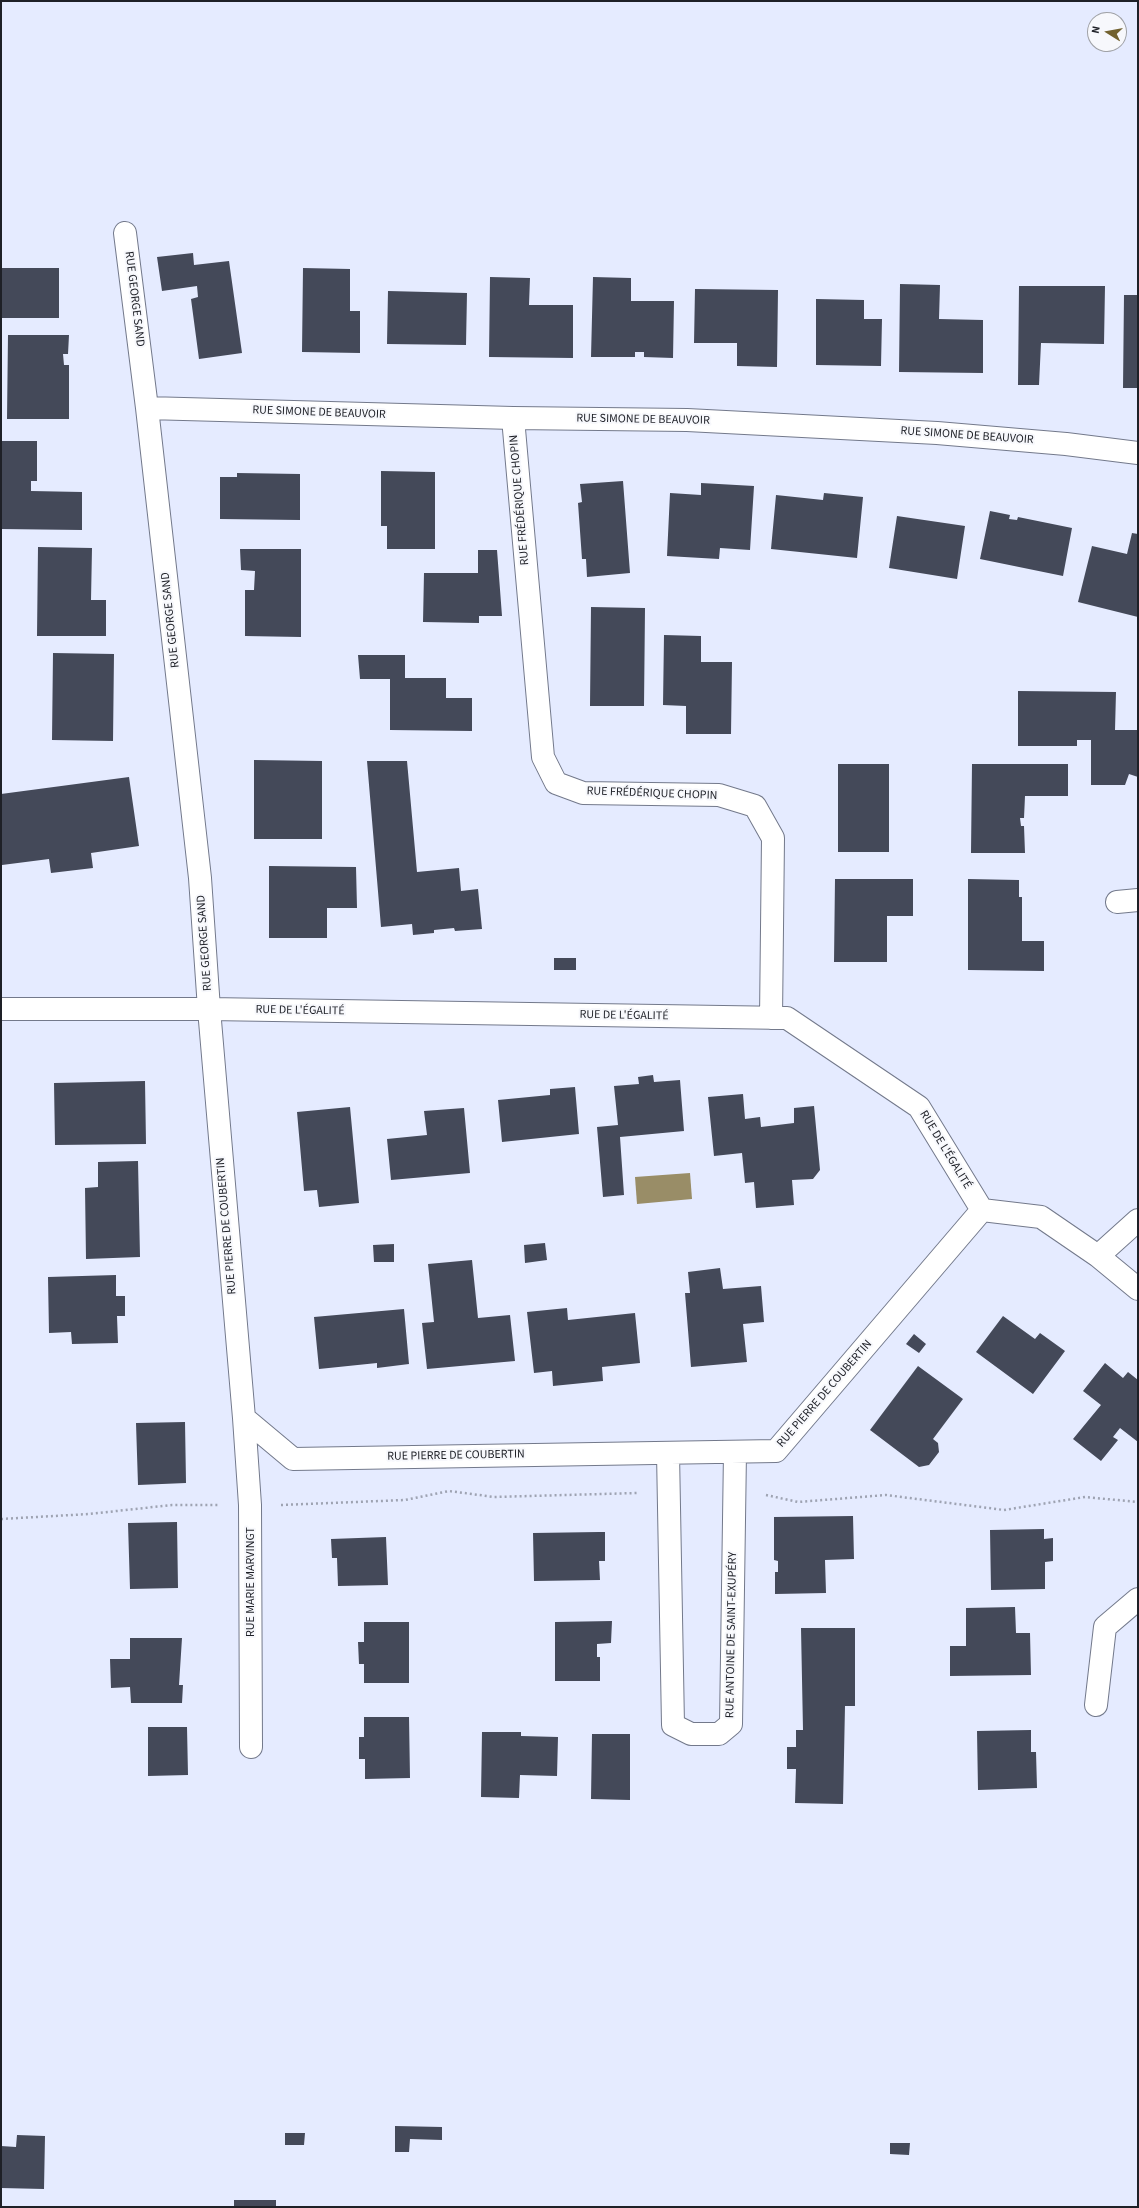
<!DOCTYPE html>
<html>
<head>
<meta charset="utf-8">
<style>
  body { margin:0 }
  #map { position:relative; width:1139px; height:2208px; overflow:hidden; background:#e5ebff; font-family:"Source Sans 3",sans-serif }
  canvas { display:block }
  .frame { position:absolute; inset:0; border:2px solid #1e2027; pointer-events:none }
  .north { position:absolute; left:1087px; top:12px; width:40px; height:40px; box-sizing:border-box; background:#f7f8fc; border:1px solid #a0a2a7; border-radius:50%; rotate:281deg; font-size:11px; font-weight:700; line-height:16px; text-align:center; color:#1e2027 }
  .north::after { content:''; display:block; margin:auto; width:14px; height:18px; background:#726230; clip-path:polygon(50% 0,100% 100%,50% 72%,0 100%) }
</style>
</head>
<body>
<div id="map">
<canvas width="1139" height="2208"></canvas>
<div class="frame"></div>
<div class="north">N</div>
</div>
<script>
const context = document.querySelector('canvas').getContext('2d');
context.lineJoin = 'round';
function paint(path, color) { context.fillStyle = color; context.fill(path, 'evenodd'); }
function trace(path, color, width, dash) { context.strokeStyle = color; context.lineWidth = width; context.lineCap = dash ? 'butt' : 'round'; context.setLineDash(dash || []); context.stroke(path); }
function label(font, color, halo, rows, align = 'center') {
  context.font = font + ' "Source Sans 3",sans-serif'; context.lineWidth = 4; context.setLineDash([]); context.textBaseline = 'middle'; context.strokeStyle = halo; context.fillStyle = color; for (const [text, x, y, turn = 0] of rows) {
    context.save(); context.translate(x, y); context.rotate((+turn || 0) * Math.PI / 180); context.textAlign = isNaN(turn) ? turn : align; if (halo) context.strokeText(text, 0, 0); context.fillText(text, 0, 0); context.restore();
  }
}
const water = new Path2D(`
  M690,1173L692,1199L637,1204L635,1177Z`);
const building = new Path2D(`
  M193,253L194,265L229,261L242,353L199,359L191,299L198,297L197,286L162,291L157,257Z
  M1,268H59V318H1Z
  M303,268L350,269V311H360V353L302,352Z
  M490,277L530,278L529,305H573V358L489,357Z
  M593,277L631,278V301H674L673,358L644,357V352H635V357H591Z
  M900,284L940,285L939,319L983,320V373L899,372Z
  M1019,286H1105L1104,344L1041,343L1039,385H1018Z
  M695,289L778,290L777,367L737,366V343H694Z
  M388,291L467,293L466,345L387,344Z
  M1124,295H1138V388H1123Z
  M816,299L864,300V319H882L881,366L816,365Z
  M8,335H69L68,354H63L64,365H69V419H7Z
  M1,441H37V481H31V491L82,492V530L1,529Z
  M381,471L435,472V549H387V526H381Z
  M237,473L300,474V520L220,519V477H237Z
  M623,481L630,573L587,577L586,559H582L578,503L582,502L580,484Z
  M701,483L754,486L750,550L720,548L719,559L667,556L670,493L701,495Z
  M824,493L863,497L857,558L771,549L776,495L823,500Z
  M990,511L1010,515L1009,519L1017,520L1018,517L1072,528L1063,576L980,559Z
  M897,516L965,526L957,579L889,568Z
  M1132,533L1138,534V617L1078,602L1092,546L1127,554Z
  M38,547L92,548L91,600H106V636H37Z
  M240,549H301V637L245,636V590H254L255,571L241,570Z
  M478,550H497L502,616H479V623L423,622L424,573H478Z
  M591,607L645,608L644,706H590Z
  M664,635L701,636V662H732L731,734H686V706L663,705Z
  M53,653L114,654L113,741L52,740Z
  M358,655H405V678H446V698H472V731L390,730V679H360Z
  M1018,691L1116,692L1115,730H1138V777L1129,774L1125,785H1091V740H1077V746H1018Z
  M254,760L322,761V839H254Z
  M367,761H407L417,872L459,868L461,891L478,889L482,929L455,931L454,928L434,930V933L413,935L412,924L381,927Z
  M838,764H889V852H838Z
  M972,764H1068V796H1025L1024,818H1020L1021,826H1024L1025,853H971Z
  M129,777L139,846L91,853L93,868L51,873L49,859L2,865L1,794Z
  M269,866L356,867L357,908H327V938H269Z
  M835,879H913V916H887V962H834Z
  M968,879L1019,880V897H1022V941H1044V971L968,970Z
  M554,958H576V970H554Z
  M653,1075L654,1082L680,1080L684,1131L620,1137L624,1195L603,1197L597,1127L618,1125L614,1086L639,1084L638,1077Z
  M145,1081L146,1144L55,1145L54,1083Z
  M575,1087L579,1134L502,1142L498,1100L550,1095V1089Z
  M743,1094L745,1119L760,1117L761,1127L794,1123V1108L814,1106L820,1170L813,1179L792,1180L794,1205L756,1208L754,1182L745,1183L742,1153L714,1156L708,1097Z
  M350,1107L359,1203L319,1207L317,1190L304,1191L297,1112Z
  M464,1108L470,1173L391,1180L387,1139L427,1135L424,1111Z
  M138,1161L140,1257L86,1259L85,1188L98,1187V1162Z
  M545,1243L547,1260L525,1263L524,1245Z
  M394,1244V1262H374L373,1245Z
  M472,1260L478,1318L510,1315L515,1361L427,1369L422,1323L434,1322L428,1264Z
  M720,1268L723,1289L761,1286L764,1322L743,1324L747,1362L691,1367L685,1293H690L688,1272Z
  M116,1275V1296H125V1316H117L118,1343L72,1344L71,1332L49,1333L48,1277Z
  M567,1308L568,1320L635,1313L640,1363L602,1367L603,1381L553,1386L552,1371L534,1373L527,1312Z
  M404,1309L409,1364L377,1368V1363L319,1369L314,1317Z
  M1003,1316L1035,1339L1040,1333L1065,1351L1033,1394L976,1352Z
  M914,1334L926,1344L919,1353L906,1344Z
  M1105,1363L1123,1378L1128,1372L1138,1380V1442L1120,1428L1113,1437L1118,1440L1101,1461L1073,1439L1101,1405L1083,1391Z
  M918,1366L963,1399L933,1439L938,1443L939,1452L929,1465L919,1467L870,1430Z
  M185,1422L186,1483L138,1485L136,1423Z
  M853,1516L854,1559L825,1560L826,1593L775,1594V1572H778V1561L774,1560V1517Z
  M177,1522L178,1588L130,1589L128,1523Z
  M1044,1529V1539L1053,1538V1561L1045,1562V1589L991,1590L990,1530Z
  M599,1532H605V1561H599L600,1580L534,1581L533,1533Z
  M386,1537L388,1585L338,1586L337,1558H332L331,1539Z
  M1015,1607L1016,1633H1030L1031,1675L950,1676V1646H966V1608Z
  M612,1621L611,1643L597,1644V1657H600V1681H555V1622Z
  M364,1622H409V1683H364V1664H359L358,1642H364Z
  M801,1628H855V1706H845L843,1804L795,1803L796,1769H787V1747H796V1730H803Z
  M130,1638H182L179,1685H183L182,1703H131L130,1687L111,1688L110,1659H130Z
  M364,1717H409L410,1778L365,1779V1759H359V1737H364Z
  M148,1727H187L188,1775L148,1776Z
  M1031,1730V1752H1036L1037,1788L978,1790L977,1731Z
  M482,1732H521V1736L558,1737L557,1776L520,1775L519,1798L481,1797Z
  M592,1734H630V1800L591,1799Z
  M395,2126L442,2127V2140L410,2139L409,2152H395Z
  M285,2133H305L304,2145H285Z
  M17,2135L45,2136L44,2189L1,2188V2146L16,2147Z
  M890,2143H910L909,2155L890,2154Z
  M234,2200H276V2207H234Z`);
const path = new Path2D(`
  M766,1495L798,1502L886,1495L1004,1510L1085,1497L1138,1502
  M281,1505L405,1500L449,1491L494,1497L638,1493
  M1,1519L89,1514L172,1505H218`);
const minor = new Path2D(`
  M125,233L147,408L200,878L209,1009L244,1418L293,1459L776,1451L982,1210
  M147,408L513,418L687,420L937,433L1066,444L1138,453
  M513,418L543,757L556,783L583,793L719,795L755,806L773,838L771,1018
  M1117,902L1138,900
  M1,1009H209L787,1018L919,1107L982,1210L1041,1217L1098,1256L1138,1289
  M1098,1256L1138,1220
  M244,1418L250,1505L251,1747
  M668,1453L673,1725L691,1734H719L731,1724L735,1452
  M1096,1705L1105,1627L1138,1599`);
const streetNames = [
  ["RUE GEORGE SAND",134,299,83],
  ["RUE SIMONE DE BEAUVOIR",319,413,2],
  ["RUE SIMONE DE BEAUVOIR",643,420,1],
  ["RUE SIMONE DE BEAUVOIR",967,436,4],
  ["RUE FRÉDÉRIQUE CHOPIN",520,500,-95],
  ["RUE GEORGE SAND",171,620,-96],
  ["RUE FRÉDÉRIQUE CHOPIN",652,794,2],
  ["RUE GEORGE SAND",205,943,-94],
  ["RUE DE L'ÉGALITÉ",300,1011,1],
  ["RUE DE L'ÉGALITÉ",624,1016,1],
  ["RUE DE L'ÉGALITÉ",945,1150,59],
  ["RUE PIERRE DE COUBERTIN",227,1226,-95],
  ["RUE PIERRE DE COUBERTIN",825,1394,-49],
  ["RUE PIERRE DE COUBERTIN",456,1456,-1],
  ["RUE MARIE MARVINGT",251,1582,-90],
  ["RUE ANTOINE DE SAINT-EXUPÉRY",732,1635,-89]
];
paint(water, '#998d67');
paint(building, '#444959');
trace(minor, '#73798b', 24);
trace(path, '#9ea3b2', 2.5, [2, 3]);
trace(minor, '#fff', 22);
label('12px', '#1e2027', '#f7f8fc', streetNames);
</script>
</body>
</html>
